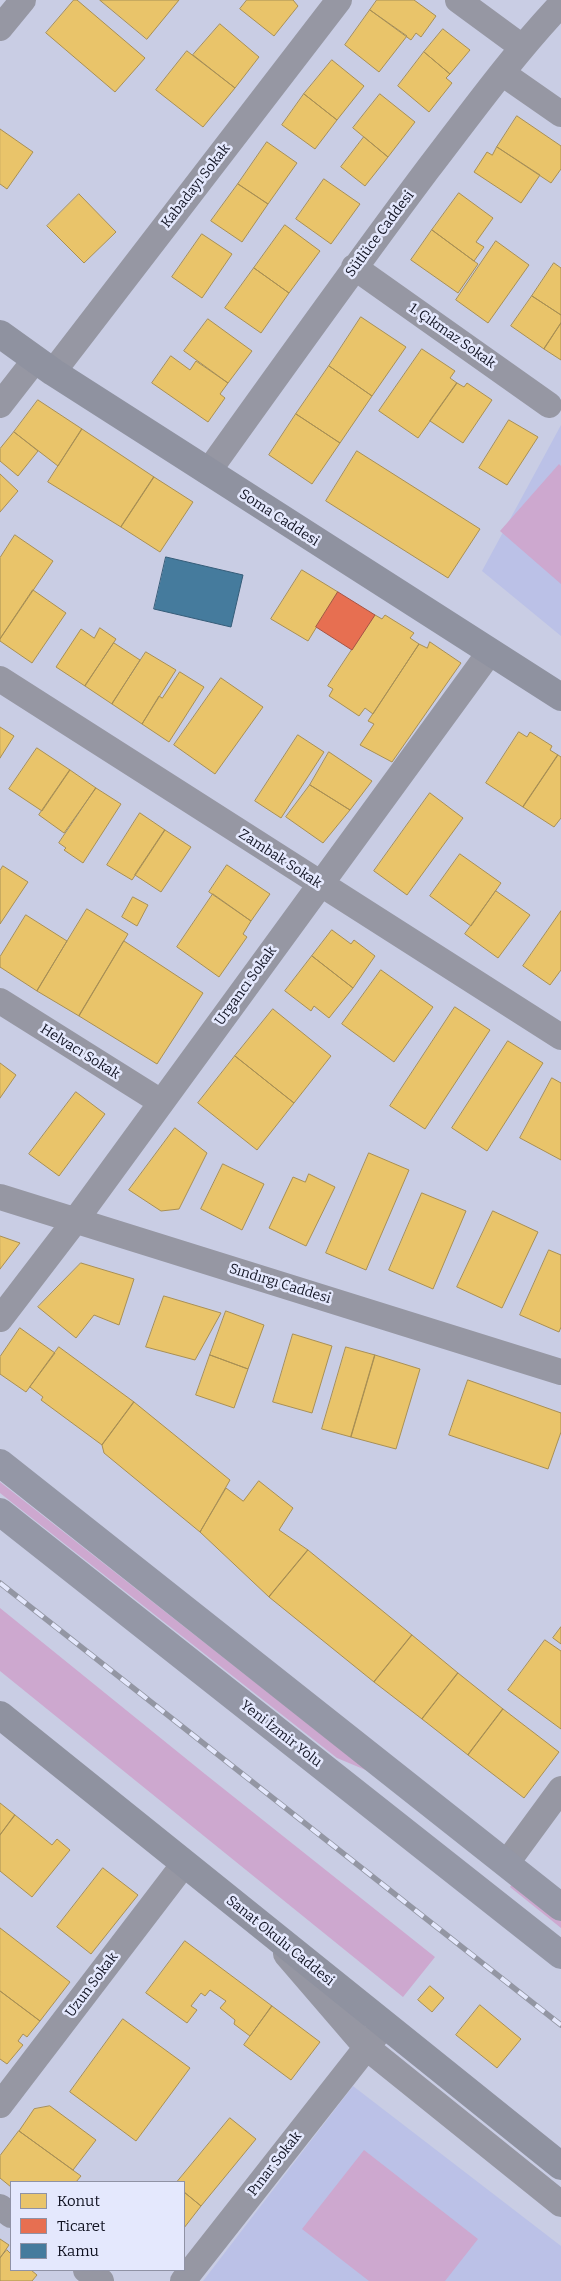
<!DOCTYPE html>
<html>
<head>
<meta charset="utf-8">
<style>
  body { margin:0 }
  #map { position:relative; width:561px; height:2281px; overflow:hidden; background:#c9cde4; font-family:Bitter,serif }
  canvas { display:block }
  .legend { position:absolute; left:10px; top:2181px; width:175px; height:90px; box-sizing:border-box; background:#e4e8fd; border:1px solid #8f92a5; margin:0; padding:6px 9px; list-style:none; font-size:15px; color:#101221 }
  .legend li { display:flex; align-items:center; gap:10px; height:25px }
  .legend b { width:25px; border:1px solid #8f92a5 }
</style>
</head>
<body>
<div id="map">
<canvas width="561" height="2281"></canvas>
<ul class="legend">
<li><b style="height:14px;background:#e9c46a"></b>Konut</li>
<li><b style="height:14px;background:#e76f51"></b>Ticaret</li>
<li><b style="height:14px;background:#457b9d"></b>Kamu</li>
</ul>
</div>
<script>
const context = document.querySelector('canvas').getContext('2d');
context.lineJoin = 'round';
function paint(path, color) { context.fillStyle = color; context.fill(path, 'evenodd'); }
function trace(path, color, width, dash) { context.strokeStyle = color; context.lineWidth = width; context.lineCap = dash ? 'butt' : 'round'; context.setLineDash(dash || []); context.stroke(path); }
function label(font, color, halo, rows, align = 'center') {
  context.font = font + ' Bitter,serif'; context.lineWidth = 5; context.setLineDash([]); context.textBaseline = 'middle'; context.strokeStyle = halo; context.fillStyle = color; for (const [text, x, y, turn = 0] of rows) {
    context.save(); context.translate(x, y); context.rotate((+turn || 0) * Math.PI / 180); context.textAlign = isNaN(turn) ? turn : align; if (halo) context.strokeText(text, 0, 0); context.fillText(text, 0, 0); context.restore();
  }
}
const built = new Path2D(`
  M561,425V636L482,571Z
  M353,2086L561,2246V2281H203Z`);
const green = new Path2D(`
  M559,464L561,466V584L500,531Z
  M0,1482L368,1771L337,1758L0,1493Z
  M0,1608L205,1774L435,1957L403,1997L0,1671Z
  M516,1879L561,1915V1928L510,1887Z
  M364,2150L478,2239L445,2281H369L302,2229Z`);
const homes = new Path2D(`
  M74,0H77L145,58L115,92L46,33Z
  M100,0H179L147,39Z
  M247,0H293L298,6L274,36L240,9Z
  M377,0H414L436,16L421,37L416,33L411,40L370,10Z
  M370,10L407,36L379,72L345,45Z
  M220,24L259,57L235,88L193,55Z
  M443,29L470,50L450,74L424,52Z
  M187,51L235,88L203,127L156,90Z
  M424,52L450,74L446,78L452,83L429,112L398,86Z
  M332,60L364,86L337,120L304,94Z
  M304,94L337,120L315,149L282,125Z
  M380,94L415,122L388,157L353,128Z
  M517,116L561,146V169L551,183L497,147Z
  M0,129L33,152L7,189L0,184Z
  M364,137L388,157L365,186L341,167Z
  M267,142L297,163L268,204L238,184Z
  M497,147L540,175L521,203L474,172L487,152L492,155Z
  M324,179L360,204L331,244L296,219Z
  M238,184L268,204L242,242L211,221Z
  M459,193L493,218L476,242L484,247L474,261L432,230Z
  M79,194L116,232L84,263L47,226Z
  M285,225L320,251L289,293L254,268Z
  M432,230L478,264L458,293L411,260Z
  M202,234L232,254L202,298L172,277Z
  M496,241L529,265L488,323L456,300Z
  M554,263L561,268V315L532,296Z
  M254,268L289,293L261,333L225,308Z
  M532,296L561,315V323L544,349L511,326Z
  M361,317L406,347L372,396L329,366Z
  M208,319L252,351L228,383L184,351Z
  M561,323V360L544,349Z
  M422,349L455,371L450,378L457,383L418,438L379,411Z
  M171,356L190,370L196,361L228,383L220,394L225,398L208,422L152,383Z
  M329,366L372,396L340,443L296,414Z
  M457,383L464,387L467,383L492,400L463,443L430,421Z
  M38,400L82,429L58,466L14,432Z
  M296,414L340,443L312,484L269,455Z
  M509,420L538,437L507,485L479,468Z
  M82,429L154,477L121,527L48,482Z
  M14,432L38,451L18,476L0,461V449Z
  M357,451L480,529L448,578L326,501Z
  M0,474L18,491L0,512Z
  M154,477L193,502L160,552L121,527Z
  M15,535L53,561L0,639V558Z
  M302,570L338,592L308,641L271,619Z
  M33,590L66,613L32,663L0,641V639Z
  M375,615L382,619L385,615L414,633L410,638L419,644L373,714L365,708L359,716L329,696L333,689L328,686Z
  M100,628L116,639L85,686L56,667L81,629L94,638Z
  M430,642L461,663L392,762L360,745L374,724L368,721L419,644L427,648Z
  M114,643L140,660L112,704L85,686Z
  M146,652L176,670L142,724L112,704Z
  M180,672L204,687L169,742L142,724L159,696L162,698Z
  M221,678L263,707L215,774L174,745Z
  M0,727L14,736L0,758Z
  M519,732L527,737L530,732L552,746L550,750L558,755L523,807L486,783Z
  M298,735L324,752L281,818L255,801Z
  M37,748L70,770L42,811L9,789Z
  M329,752L372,781L350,810L310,785Z
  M558,755L561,757V818L554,827L523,807Z
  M70,770L96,788L64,833L39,815Z
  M310,785L350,810L323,843L286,817Z
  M96,788L121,804L83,863L64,850L66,848L59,843Z
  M430,793L463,818L407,895L374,871Z
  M140,813L165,830L132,880L107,865Z
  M165,830L191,847L161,892L135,875Z
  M460,854L501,883L471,926L430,896Z
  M227,865L270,894L251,921L209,892Z
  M3,866L28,882L0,924V871Z
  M496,891L530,915L498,958L465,934Z
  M213,894L251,921L243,934L247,937L219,977L177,947Z
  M133,897L148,905L137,926L122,917Z
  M87,909L128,934L79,1016L37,991Z
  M561,911V970L550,985L523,966Z
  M26,915L67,941L37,991L0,967V957Z
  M332,930L351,944L354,940L375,956L353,988L312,956Z
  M124,941L203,993L157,1064L79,1016Z
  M312,956L353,988L329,1018L314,1006L311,1011L285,991Z
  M381,970L433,1007L394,1062L342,1024Z
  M455,1007L490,1030L425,1129L390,1106Z
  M273,1009L331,1056L294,1103L235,1056Z
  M508,1041L543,1063L487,1151L452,1128Z
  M235,1056L294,1103L257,1150L198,1103Z
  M0,1063L16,1075L0,1098Z
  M552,1078L561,1083V1160L520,1138Z
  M76,1092L105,1114L59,1176L29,1154Z
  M175,1128L207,1153L179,1209L161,1211L129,1190Z
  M369,1153L409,1170L366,1270L326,1253Z
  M223,1164L264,1184L242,1230L201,1209Z
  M309,1174L335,1187L306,1246L269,1228L293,1177L305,1182Z
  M422,1193L466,1211L433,1289L389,1270Z
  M493,1211L538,1232L502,1308L457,1287Z
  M0,1236L20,1243L0,1269Z
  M549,1250L561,1255V1327L559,1332L520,1315Z
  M81,1263L134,1279L119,1325L94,1315L76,1338L38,1307Z
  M164,1296L221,1313L195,1360L146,1347Z
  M226,1311L264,1325L248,1369L210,1355Z
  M20,1328L55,1353L26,1392L0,1374V1357Z
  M293,1334L332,1346L312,1413L273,1402Z
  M59,1347L134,1402L102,1445L41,1400L43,1397L30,1387Z
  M346,1347L375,1355L351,1437L322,1429Z
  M210,1355L248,1369L234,1408L196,1395Z
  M375,1355L420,1369L396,1449L351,1437Z
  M468,1380L561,1413V1432L548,1469L449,1435Z
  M134,1402L230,1480L200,1532L104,1453L102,1445Z
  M259,1481L293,1508L279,1530L308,1550L269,1597L200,1532L226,1488L243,1501Z
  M308,1550L412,1635L374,1682L269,1597Z
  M561,1627V1644L553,1638Z
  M412,1635L458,1673L422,1719L374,1682Z
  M545,1640L561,1651V1729L508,1690Z
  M458,1673L503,1709L468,1755L422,1719Z
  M503,1709L559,1752L524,1798L468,1755Z
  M0,1803L15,1815L0,1835Z
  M15,1815L52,1845L57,1839L70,1850L32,1897L0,1871V1835Z
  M103,1868L138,1895L91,1954L57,1927Z
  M0,1928L70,1982L40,2021L0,1991Z
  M185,1941L272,2006L250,2036L234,2024L235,2020L220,2008L226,2001L210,1990L205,1996L201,1993L191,2006L197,2010L187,2023L146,1993Z
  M430,1986L444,1998L432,2012L418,2000Z
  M0,1991L40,2021L27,2037L23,2034L18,2041L23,2045L7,2064L0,2059Z
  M480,2005L521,2039L497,2068L456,2035Z
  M272,2006L320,2042L291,2080L244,2045Z
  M123,2019L190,2068L136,2141L70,2092Z
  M50,2106L96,2140L73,2170L19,2131L34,2109Z
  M230,2118L256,2139L201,2206L184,2192V2182H177Z
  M19,2131L81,2176L76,2182H11V2187L0,2178V2156Z
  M184,2192L201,2206L184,2228Z
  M0,2239L9,2245L0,2258Z
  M7,2250L11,2254V2270H31L37,2275L32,2281H0V2258Z`);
const shops = new Path2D(`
  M338,592L375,615L352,650L316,627Z`);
const public = new Path2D(`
  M166,557L243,575L231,627L154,609Z`);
const minor = new Path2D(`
  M458,0L522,47
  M0,28L23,0
  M502,73L561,114
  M354,267L549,405
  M53,372L339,0
  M0,405L35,360
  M208,472C281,370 353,269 428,169C471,113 512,56 561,4
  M0,679L561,1037
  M0,1001L161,1102
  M0,1197L561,1372
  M0,1319L75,1221L490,652
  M506,1864L561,1789
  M286,1954L366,2047L561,2204
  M0,2105L184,1864
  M0,2207L11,2215
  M86,2270L101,2281
  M183,2281L377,2034`);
const major = new Path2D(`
  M0,334L53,372L561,697
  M0,1715L561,2166`);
const highway = new Path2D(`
  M0,1463L561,1907
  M0,1512L561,1955`);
const rail = new Path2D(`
  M0,1583L561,2025`);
const streetNames = [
  ["Kabadayı Sokak",196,186,-52],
  ["Sütlüce Caddesi",380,234,-53],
  ["1. Çıkmaz Sokak",452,336,35],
  ["Soma Caddesi",279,518,33],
  ["Zambak Sokak",280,859,33],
  ["Urgancı Sokak",246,986,-54],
  ["Helvacı Sokak",80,1052,32],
  ["Sındırgı Caddesi",280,1284,17],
  ["Yeni İzmir Yolu",281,1734,38],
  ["Sanat Okulu Caddesi",280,1941,39],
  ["Uzun Sokak",92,1985,-53],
  ["Pınar Sokak",275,2164,-52]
];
paint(built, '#bbc1e7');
paint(green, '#cda8cf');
paint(homes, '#e9c46a');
trace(homes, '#a88f54', 1);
paint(shops, '#e76f51');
trace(shops, '#a65343', 1);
paint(public, '#457b9d');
trace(public, '#355c78', 1);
trace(minor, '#9697a3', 26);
trace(major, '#8f92a0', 28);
trace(highway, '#9497a6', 28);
trace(rail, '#9396a3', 5.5);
trace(rail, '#e4e8fd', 4, [11]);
label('14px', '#101221', '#e4e8fd', streetNames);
</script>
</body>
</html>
